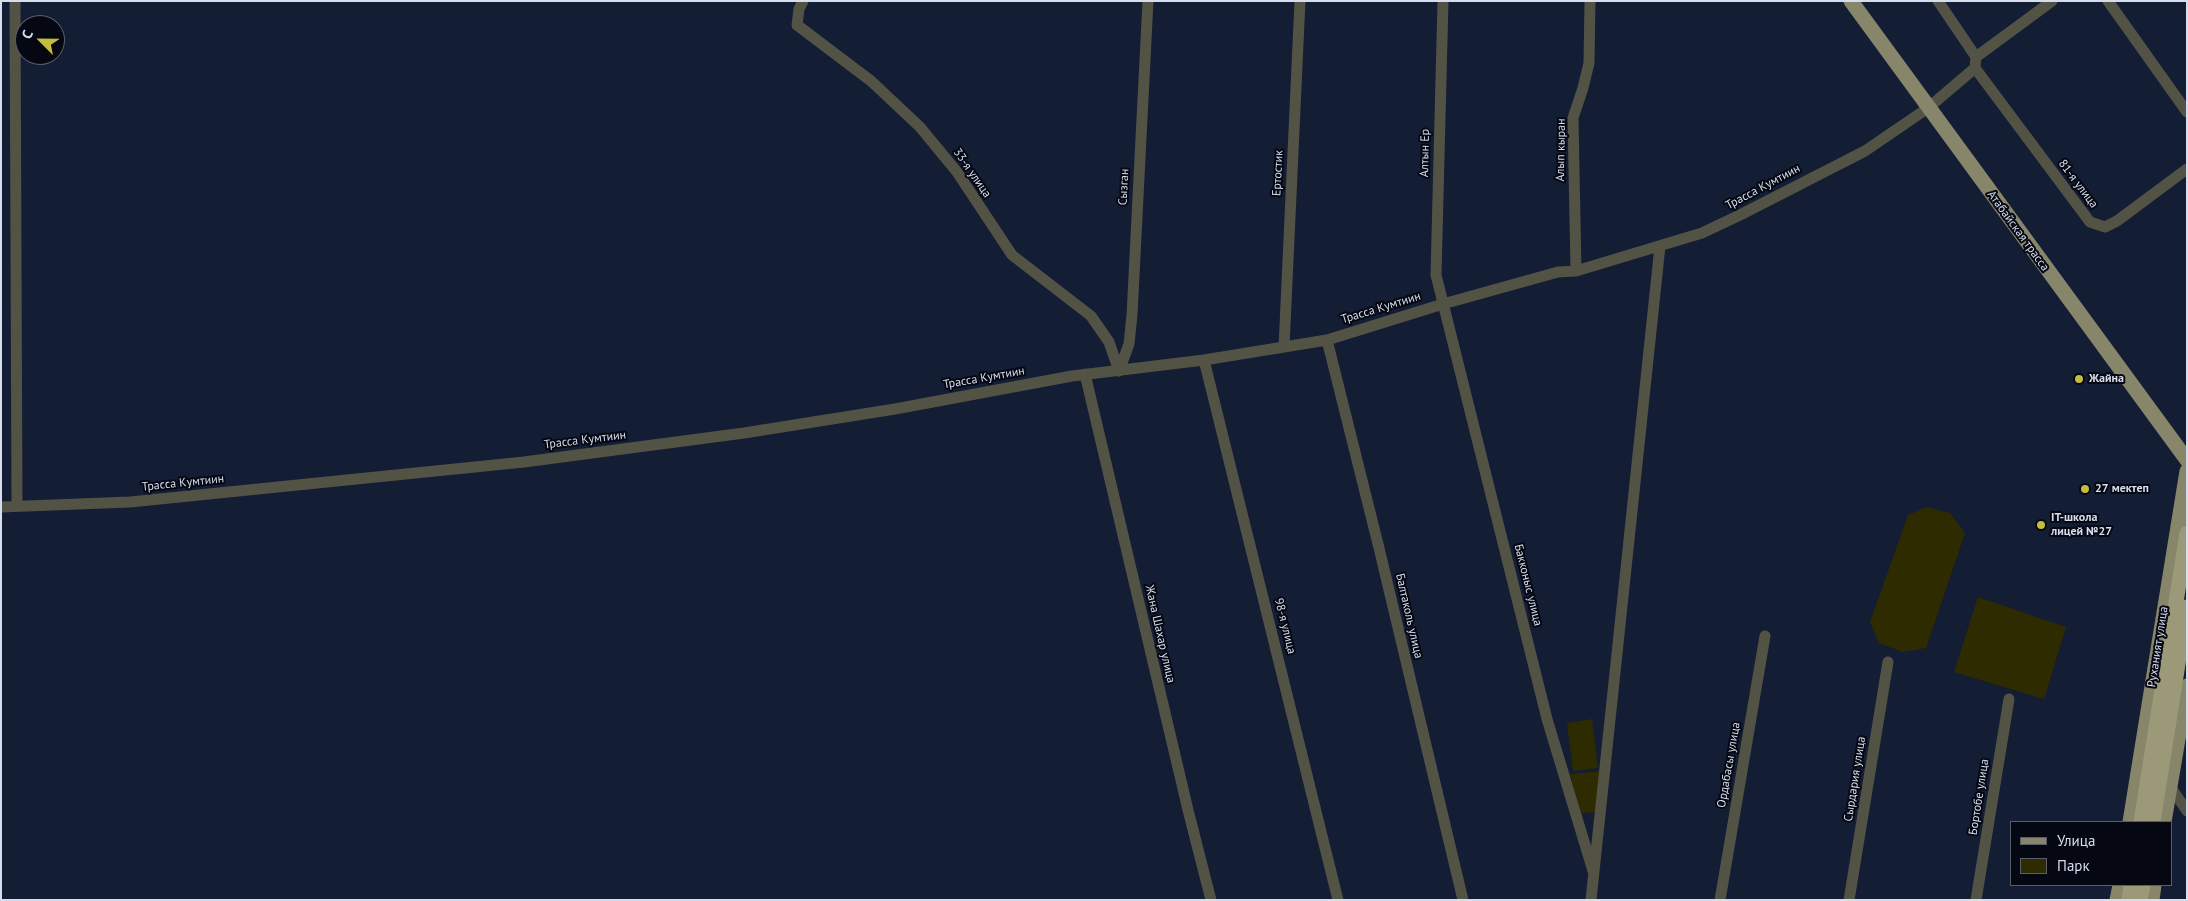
<!DOCTYPE html>
<html>
<head>
<meta charset="utf-8">
<style>
  body { margin:0 }
  #map { position:relative; width:2188px; height:901px; overflow:hidden; background:#131d34; font-family:"PT Sans",sans-serif }
  canvas { display:block }
  .frame { position:absolute; inset:0; border:2px solid #d6deee; pointer-events:none }
  .legend { position:absolute; left:2010px; top:821px; width:162px; height:65px; box-sizing:border-box; background:#050812; border:1px solid #595e6a; margin:0; padding:6px 9px; list-style:none; font-size:15px; color:#d6deee }
  .legend li { display:flex; align-items:center; gap:10px; height:25px }
  .legend b { width:25px; border:1px solid #595e6a }
  .north { position:absolute; left:15px; top:15px; width:50px; height:50px; box-sizing:border-box; background:#050812; border:1px solid #595e6a; border-radius:50%; rotate:293deg; font-size:14px; font-weight:700; line-height:20px; text-align:center; color:#d6deee }
  .north::after { content:''; display:block; margin:auto; width:18px; height:22px; background:#c6bc3c; clip-path:polygon(50% 0,100% 100%,50% 72%,0 100%) }
</style>
</head>
<body>
<div id="map">
<canvas width="2188" height="901"></canvas>
<div class="frame"></div>
<ul class="legend">
<li><b style="height:6px;background:#87856a"></b>Улица</li>
<li><b style="height:14px;background:#2f2b00"></b>Парк</li>
</ul>
<div class="north">С</div>
</div>
<script>
const context = document.querySelector('canvas').getContext('2d');
context.lineJoin = 'round';
function paint(path, color) { context.fillStyle = color; context.fill(path, 'evenodd'); }
function trace(path, color, width, dash) { context.strokeStyle = color; context.lineWidth = width; context.lineCap = dash ? 'butt' : 'round'; context.setLineDash(dash || []); context.stroke(path); }
function label(font, color, halo, rows, align = 'center') {
  context.font = font + ' "PT Sans",sans-serif'; context.lineWidth = 4; context.setLineDash([]); context.textBaseline = 'middle'; context.strokeStyle = halo; context.fillStyle = color; for (const [text, x, y, turn = 0] of rows) {
    context.save(); context.translate(x, y); context.rotate((+turn || 0) * Math.PI / 180); context.textAlign = isNaN(turn) ? turn : align; if (halo) context.strokeText(text, 0, 0); context.fillText(text, 0, 0); context.restore();
  }
}
const green = new Path2D(`
  M1927,507L1950,513L1965,533L1926,648L1903,652L1879,643L1870,622L1908,515Z
  M1978,597L2066,627L2044,699L1954,672Z
  M1592,719L1598,768L1573,771L1567,723Z
  M1601,771L1597,812L1581,813L1570,774Z`);
const minor = new Path2D(`
  M15,1L17,506
  M803,1L799,9L797,25L871,81L920,127L957,172L1012,255L1091,316L1109,342L1119,371
  M1443,1L1436,275L1547,719L1593,871
  M1938,1L1976,57
  M2108,1L2187,112
  M1975,68L2090,222L2105,227L2117,221L2187,169
  M1576,271L1573,118L1583,88L1589,63L1590,1
  M1327,340L1379,548L1463,900
  M1284,347L1300,1
  M1204,360L1338,900
  M1119,371L1129,344L1132,315L1148,1
  M1085,374L1188,810L1211,900
  M1,507L130,502L524,462L744,433L895,409L1072,376L1204,360L1327,340L1443,304L1558,272L1576,271L1702,233L1740,215L1865,151L1928,108L1975,68L1976,57L2052,1
  M2170,786L2187,811
  M1591,900L1660,246
  M1720,900L1765,636
  M1849,900L1888,662
  M1976,900L2009,699`);
const major = new Path2D(`
  M1851,1L2187,460
  M2130,822L2187,471
  M2164,822L2187,686
  M2117,900L2120,885
  M2152,900L2154,885`);
const highway = new Path2D(`
  M2141,822L2187,533
  M2153,822L2187,607
  M2129,900L2131,885
  M2140,900L2143,885`);
const markers = [
  [2079,379,5,"#c6bc3c"],
  [2085,489,5,"#c6bc3c"],
  [2041,525,5,"#c6bc3c"]
];
const streetNames = [
  ["Алып кыран",1561,150,-89],
  ["Алтын Ер",1425,153,-89],
  ["33-я улица",972,173,55],
  ["Ертостик",1278,173,-87],
  ["81-я улица",2078,184,53],
  ["Сызган",1124,187,-87],
  ["Трасса Кумтиин",1763,187,-28],
  ["Атабайская трасса",2018,231,54],
  ["Трасса Кумтиин",1381,308,-17],
  ["Трасса Кумтиин",984,378,-10],
  ["Трасса Кумтиин",585,440,-7],
  ["Трасса Кумтиин",183,483,-6],
  ["Бакконыс улица",1528,585,76],
  ["Балтаколь улица",1409,616,77],
  ["98-я улица",1285,626,76],
  ["Жана Шахар улица",1160,634,77],
  ["Руханият улица",2158,647,-81],
  ["Ордабасы улица",1729,765,-80],
  ["Сырдария улица",1855,779,-81],
  ["Бортобе улица",1979,797,-81]
];
const poiNames = [
  ["Жайна",2089,379],
  ["27 мектеп",2095,489],
  ["IT-школа",2051,518],
  ["лицей №27",2051,532]
];
paint(green, '#2f2b00');
trace(minor, '#525245', 11);
trace(major, '#87856a', 15);
trace(highway, '#9b9978', 15);
for (const [x, y, r, color] of markers) { const dot = new Path2D(); dot.arc(x, y, r, 0, 2 * Math.PI); context.fillStyle = color; context.fill(dot); trace(dot, '#050812', 2); }
label('12px', '#d6deee', '#050812', streetNames);
label('bold 12px', '#d6deee', '#050812', poiNames, 'left');
</script>
</body>
</html>
